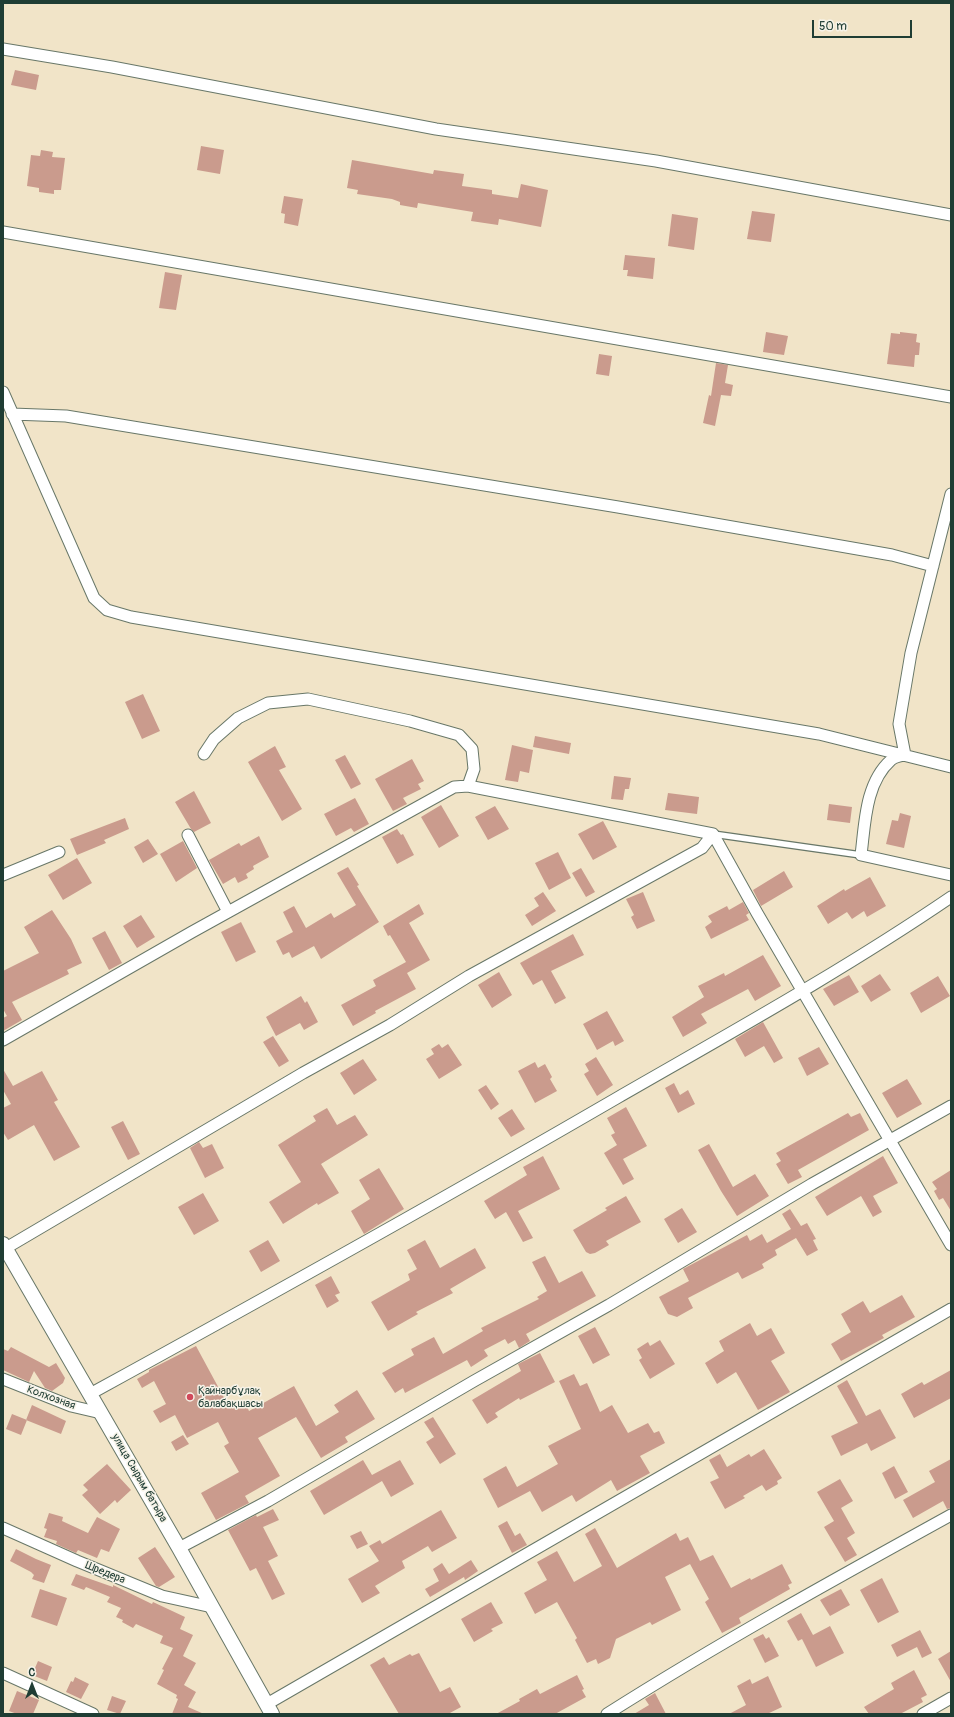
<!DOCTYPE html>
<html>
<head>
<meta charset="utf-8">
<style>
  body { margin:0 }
  #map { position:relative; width:954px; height:1717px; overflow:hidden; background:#f1e4c8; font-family:Pangolin,sans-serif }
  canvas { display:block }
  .frame { position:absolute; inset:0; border:4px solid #1f3d34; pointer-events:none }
  .north { position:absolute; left:12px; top:1665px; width:40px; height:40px; -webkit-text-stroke:3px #f7f3e8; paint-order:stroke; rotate:0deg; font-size:11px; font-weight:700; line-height:16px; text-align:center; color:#1f3d34 }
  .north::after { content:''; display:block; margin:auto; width:14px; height:18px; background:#1f3d34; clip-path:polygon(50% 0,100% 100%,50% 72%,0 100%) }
  .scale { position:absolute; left:812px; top:20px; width:100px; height:18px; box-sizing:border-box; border:2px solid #1f3d34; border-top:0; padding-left:5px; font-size:12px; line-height:14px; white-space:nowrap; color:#1f3d34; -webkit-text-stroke:3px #f7f3e8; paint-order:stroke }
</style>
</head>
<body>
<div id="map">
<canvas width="954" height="1717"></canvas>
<div class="frame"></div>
<div class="north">С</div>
<div class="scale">50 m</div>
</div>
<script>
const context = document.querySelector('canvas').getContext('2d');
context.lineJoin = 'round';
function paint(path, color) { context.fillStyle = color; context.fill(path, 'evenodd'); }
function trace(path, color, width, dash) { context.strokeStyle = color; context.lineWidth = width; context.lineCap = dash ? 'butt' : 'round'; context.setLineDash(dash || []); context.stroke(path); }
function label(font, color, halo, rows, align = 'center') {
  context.font = font + ' Pangolin,sans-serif'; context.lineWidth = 3; context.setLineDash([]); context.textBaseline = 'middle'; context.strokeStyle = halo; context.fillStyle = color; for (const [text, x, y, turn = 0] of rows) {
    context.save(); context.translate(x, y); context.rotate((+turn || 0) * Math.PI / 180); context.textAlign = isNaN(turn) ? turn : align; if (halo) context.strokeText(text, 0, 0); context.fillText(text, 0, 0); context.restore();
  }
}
const building = new Path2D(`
  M15,70L39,75L36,90L11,85Z
  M201,146L224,150L220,174L197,170Z
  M41,150L53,152L52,157L65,158L61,190H54V194L39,192V188L27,186L31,155L40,156Z
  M352,160L433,174L434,170L464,174L462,186L492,190V194L518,198L521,184L548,190L541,227L499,219L498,225L471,221L473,212L418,203L417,208L400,205V202L392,199L357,194L358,190L347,188Z
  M284,196L303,199L298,226L284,223L285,214L281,213Z
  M752,211L775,214L771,242L747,239Z
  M672,214L698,218L694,250L668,246Z
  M625,255L655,258L653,279L627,276L628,270H623Z
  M165,272L182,275L176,310L159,308Z
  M766,332L788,336L784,355L763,352Z
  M900,332L917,334L916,342L920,343L919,355H915L914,367L887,364L891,333L900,334Z
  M599,354L612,356L609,376L596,374Z
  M716,363L728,365L725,383L733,385L731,396L721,395L715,426L703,423L709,395L711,396Z
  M143,694L160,731L142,739L125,702Z
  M535,736L571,743L569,754L533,747Z
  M512,745L533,750L529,773L520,771L518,782L505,780Z
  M275,746L286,767L279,770L302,809L282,821L248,762Z
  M345,755L361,784L351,789L335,760Z
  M412,759L424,781L418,784L421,789L403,798L407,804L393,811L375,779Z
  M614,776L631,778L629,789H625L623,800L611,799Z
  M194,791L211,823L194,832L191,829L175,802Z
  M668,793L699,797L697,814L665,810Z
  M355,798L369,824L354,832L351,828L336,836L324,814Z
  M829,804L852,807L850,823L827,820Z
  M441,805L459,836L439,848L421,817Z
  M495,806L509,829L488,840L475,817Z
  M900,813L911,816L904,848L886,844L892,820L898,821Z
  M125,818L129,829L104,840L106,843L77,855L70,839Z
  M603,821L617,847L593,860L578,834Z
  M397,829L401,835L403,834L414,855L397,864L382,837Z
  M259,836L269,857L253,866L254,869L246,874L248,878L238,883L235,877L223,884L209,860L239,843L241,846Z
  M148,839L158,854L143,863L134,847Z
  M183,841L197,868L176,882L160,854Z
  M558,852L571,878L549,890L535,863Z
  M77,858L92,883L63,900L48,875Z
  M348,867L359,885L357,886L379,922L321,959L314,946L292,958L289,952L283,955L276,941L293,932L283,912L294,906L306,928L331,913L334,918L356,905L337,873Z
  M581,868L595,892L586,897L572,873Z
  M784,871L793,887L761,906L753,890Z
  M870,877L886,906L867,917L864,911L852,919L847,912L828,924L817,906L844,889L845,891Z
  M543,892L556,911L532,926L525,915L539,906L534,898Z
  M643,892L655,921L637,929L631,917L634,915L626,899Z
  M743,902L749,913L746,915L749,920L711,939L705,927L712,922L708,916L727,906L729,910Z
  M419,904L424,914L409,923L430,960L407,973L416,989L375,1011L376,1013L353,1026L341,1005L376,986L373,980L406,962L390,935L388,936L383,926Z
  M52,910L71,939L82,963L67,970L69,974L12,1002L22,1020L3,1031V1018L7,1016L3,1009V971L39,953L24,927Z
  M141,915L155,937L137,948L123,926Z
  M241,922L256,952L236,962L221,932Z
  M105,931L122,963L109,970L92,938Z
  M573,934L584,955L551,971L566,998L555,1004L542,980L533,985L520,963Z
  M763,955L781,986L755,1001L748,989L701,1014L707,1023L683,1037L672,1017L704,997L698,986L724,973L725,976Z
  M499,972L512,995L492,1008L478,985Z
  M880,974L891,990L871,1002L861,986Z
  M849,975L859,992L834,1006L823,989Z
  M938,976L950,996L921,1013L910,993Z
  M301,996L305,1003L307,1001L318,1022L304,1030L300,1023L276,1036L266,1017Z
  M607,1011L624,1041L615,1046L613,1041L597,1050L583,1024Z
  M763,1022L783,1058L774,1063L764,1046L745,1057L735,1039Z
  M273,1036L289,1061L279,1067L263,1042Z
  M439,1044L442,1048L448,1044L462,1065L439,1079L426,1059L434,1054L431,1049Z
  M819,1047L829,1064L807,1076L798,1058Z
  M596,1057L613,1085L597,1096L584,1074L589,1071L585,1064Z
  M363,1059L377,1080L354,1095L340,1073Z
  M535,1062L538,1068L545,1064L552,1077L550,1079L557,1091L535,1103L518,1071Z
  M3,1069L13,1086L42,1071L58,1100L54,1102L80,1147L54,1161L34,1125L8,1140L3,1132V1108L11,1104L3,1090Z
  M907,1079L922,1104L897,1118L882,1093Z
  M674,1083L680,1095L688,1090L695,1104L678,1113L665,1088Z
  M486,1085L499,1104L491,1110L478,1090Z
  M626,1107L647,1146L623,1159L634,1179L623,1185L604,1153L617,1145L611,1135L615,1133L607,1118Z
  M327,1108L337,1125L355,1115L368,1135L321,1164L339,1193L318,1205L317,1203L283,1224L269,1202L301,1182L278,1145L316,1121L313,1116Z
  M512,1109L525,1129L511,1137L498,1118Z
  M848,1113L851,1117L860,1113L869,1130L798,1170L802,1177L788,1184L776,1164L781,1161L776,1153Z
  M123,1121L140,1154L128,1160L111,1127Z
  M199,1142L203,1148L212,1144L224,1168L205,1178L190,1148Z
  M709,1144L733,1187L755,1174L769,1196L737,1216L721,1191L698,1150Z
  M543,1156L560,1189L518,1211L533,1238L523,1242L506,1212L495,1219L484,1201L527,1175L523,1167Z
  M883,1156L898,1183L873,1196L882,1212L873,1217L861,1196L827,1216L815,1197Z
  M379,1168L404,1209L364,1234L351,1211L370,1199L359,1180Z
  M951,1170V1211L943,1198L939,1200L934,1191L937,1189L932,1182Z
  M203,1193L219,1221L194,1235L178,1207Z
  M626,1196L641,1222L606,1241L609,1245L595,1253L590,1254L586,1252L573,1230L607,1210L605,1208Z
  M682,1208L697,1232L678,1243L664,1219Z
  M790,1209L801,1226L807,1223L816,1239L813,1240L818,1250L807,1256L796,1238L775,1250L777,1255L762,1264L764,1268L742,1279L738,1272L688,1298L693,1308L677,1317L668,1314L659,1297L689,1281L683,1269L747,1235L750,1241L762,1234L767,1243L791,1229L782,1214Z
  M268,1240L280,1261L261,1272L249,1251Z
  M425,1240L440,1268L475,1248L486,1268L450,1289L453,1293L416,1312L418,1314L388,1331L371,1302L410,1280L408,1274L417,1269L407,1250Z
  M545,1256L559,1283L582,1271L596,1296L526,1334L530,1341L519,1348L515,1340L508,1344L505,1339L484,1350L488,1356L471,1367L467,1360L405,1393L403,1388L395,1393L382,1373L414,1355L411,1349L434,1337L443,1354L483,1331L481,1328L539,1299L537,1297L547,1291L532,1262Z
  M331,1276L340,1293L335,1295L339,1301L327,1308L315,1285Z
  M902,1295L915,1317L882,1335L884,1338L841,1361L831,1344L851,1332L841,1314L863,1301L870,1313Z
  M750,1323L757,1336L771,1328L785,1353L771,1361L790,1392L758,1410L736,1372L717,1384L705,1363L724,1351L719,1341Z
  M595,1327L610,1355L593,1364L578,1336Z
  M660,1340L675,1364L650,1379L639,1360L642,1358L637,1349L648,1342L650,1346Z
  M196,1346L229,1407L244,1400L249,1411L294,1386L316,1426L339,1412L334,1405L357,1390L375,1419L345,1437L348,1442L321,1458L296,1417L258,1438L280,1476L245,1496L249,1503L216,1520L201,1493L239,1472L224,1446L229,1443L218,1422L187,1438L175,1415L160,1423L153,1411L166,1404L154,1381L142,1388L137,1379L149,1372V1370Z
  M11,1347L49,1367L56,1363L65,1378L63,1383L52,1391L45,1388L34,1371L29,1382L3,1370V1349L8,1351Z
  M540,1353L555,1382L520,1400L519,1398L495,1413L498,1417L487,1424L472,1400L521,1371L518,1364Z
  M951,1370V1398L914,1418L901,1394L922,1382L924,1385Z
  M574,1374L580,1386L587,1383L600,1412L612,1405L628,1433L648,1423L654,1433L659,1431L665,1443L640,1456L650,1473L617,1491L611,1480L576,1502L572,1495L542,1512L530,1491L498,1508L483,1479L506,1466L517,1487L558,1464L548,1446L581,1429L559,1381Z
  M847,1380L866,1416L880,1409L896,1438L871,1451L867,1443L841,1456L831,1436L858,1423L837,1386Z
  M32,1405L66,1421L61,1434L26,1420Z
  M12,1414L27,1420L21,1435L6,1429Z
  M433,1417L456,1454L440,1464L426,1442L434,1437L424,1422Z
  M183,1435L189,1444L176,1451L171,1442Z
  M764,1449L782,1478L777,1481L778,1484L766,1491L762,1485L743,1496L745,1498L725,1509L710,1482L719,1478L709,1460L720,1454L727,1467L749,1454L751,1457Z
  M951,1459V1508L947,1509L943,1501L913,1518L903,1500L935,1482L929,1471Z
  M363,1460L372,1475L400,1460L414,1484L391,1497L382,1481L324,1515L310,1491Z
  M107,1464L131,1490L117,1503L115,1500L100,1514L82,1495L88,1490L83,1485Z
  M894,1466L908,1492L895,1499L882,1473Z
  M840,1479L853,1501L841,1508L855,1533L847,1538L857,1555L845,1562L824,1527L834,1521L817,1492Z
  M273,1509L279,1520L263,1527L278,1556L268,1561L285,1594L272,1600L256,1568L250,1571L228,1530L256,1515L257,1517Z
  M441,1510L457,1538L432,1552L428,1546L402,1561L405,1568L375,1586L380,1593L362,1603L348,1579L379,1561L369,1546L380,1540L382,1544Z
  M49,1513L63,1517L62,1521L88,1533L97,1517L120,1529L109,1552L101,1549L97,1558L78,1550L76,1553L56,1544L57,1541L44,1537L47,1529L44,1528Z
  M507,1521L515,1536L520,1533L527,1545L512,1553L498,1526Z
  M595,1528L617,1568L676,1533L680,1541L688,1537L700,1561L713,1555L731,1588L750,1578L751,1580L782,1564L792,1583L788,1585L790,1589L739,1618L741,1623L722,1633L705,1602L709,1599L690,1564L665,1577L681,1610L652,1625L650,1622L616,1639L610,1658L598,1664L596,1659L587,1663L575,1640L577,1638L557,1602L535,1614L524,1593L547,1580L537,1562L557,1551L574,1582L602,1566L585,1534Z
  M361,1531L368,1544L357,1549L350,1536Z
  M155,1547L175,1577L159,1587L156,1586L138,1558Z
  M16,1549L36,1559L51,1565L44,1583L32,1579L34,1575L31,1572L10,1561Z
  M471,1560L478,1571L465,1580L464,1577L430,1597L425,1589L439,1581L433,1569L442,1563L449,1574Z
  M76,1574L113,1587V1585L152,1604L153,1602L185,1617L180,1629L193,1635L183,1656L196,1663L184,1685L196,1692L188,1707L204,1714H172L178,1699L176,1698L177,1695L157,1684L164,1670L162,1669L173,1648L160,1643L163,1636L136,1624L133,1628L122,1622L123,1620L116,1617L121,1608L107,1602L110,1597L86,1587L84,1590L71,1585Z
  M882,1578L899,1612L878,1623L860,1590Z
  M40,1589L67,1598L57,1626L31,1617Z
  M841,1589L850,1605L830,1616L820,1600Z
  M491,1602L503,1623L491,1629L493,1631L474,1642L461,1619Z
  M801,1613L813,1635L830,1626L844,1653L816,1667L802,1639L798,1641L787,1621Z
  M920,1630L932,1653L922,1658L917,1647L897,1657L891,1645Z
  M763,1634L766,1639L769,1637L779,1656L765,1663L753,1639Z
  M951,1651V1682L938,1659Z
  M419,1653L440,1692L450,1687L461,1707L448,1714H399L370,1665L384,1657L389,1665L410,1654L412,1656Z
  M38,1661L52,1667L47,1681L32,1675Z
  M914,1670L927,1695L921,1698L923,1702L900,1714H869L864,1707L894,1689L891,1683Z
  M577,1675L584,1689L582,1690L586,1697L555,1714H496L520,1701L519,1699L537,1689L540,1694Z
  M768,1676L782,1707L767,1714H729L746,1705L737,1686L750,1679L752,1684Z
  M75,1677L89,1684L81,1699L66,1692L71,1681L73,1682Z
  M17,1691L39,1700L33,1714H17L9,1711Z
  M655,1693L666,1714H634L649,1705L645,1699Z
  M112,1696L126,1701L120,1714L107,1710Z`);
const service = new Path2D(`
  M713,834L861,855`);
const minor = new Path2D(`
  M3,49L112,67L436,129L656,161L951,215
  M3,232L951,397
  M3,392L94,598L107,610L131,617L819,734L951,767
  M12,414L66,416L618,507L892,555L933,566
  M204,754L214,739L238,718L268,703L308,699L410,721L459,735L472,749L474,769L468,786
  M905,755L899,724L911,653L951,494
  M905,755C900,756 894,757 891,760C865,783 865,824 861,855L951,875
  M713,834L757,913L951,1245
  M188,835L228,912
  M3,875L59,852
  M3,1040L192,932L454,787L468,786L713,834
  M6,1248L303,1073L390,1025L469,976L702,848L713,834
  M3,1379L71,1406L101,1413
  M90,1394C267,1297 443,1199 617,1098C730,1033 844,970 951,897
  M3,1528L77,1561L162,1596L212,1607
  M179,1548L268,1501L474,1381L609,1305L812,1184L951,1106
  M3,1673L93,1714
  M267,1704L951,1309
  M607,1714C719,1643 835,1579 951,1515
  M923,1714L951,1698`);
const tertiary = new Path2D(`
  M3,1244L179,1548L272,1714`);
const markers = [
  [190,1397,4,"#d1495b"]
];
const poiNames = [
  ["Қайнарбұлақ",198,1391],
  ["балабақшасы",198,1404]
];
const streetNames = [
  ["Колхозная",51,1398,20],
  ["улица Сырым батыра",139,1478,60],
  ["Шредера",105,1573,22]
];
paint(building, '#ca9b8d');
trace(service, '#687768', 8);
trace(minor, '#687768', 13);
trace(tertiary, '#687768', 16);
trace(service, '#fff', 5.5);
trace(minor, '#fff', 11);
trace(tertiary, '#fff', 14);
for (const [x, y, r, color] of markers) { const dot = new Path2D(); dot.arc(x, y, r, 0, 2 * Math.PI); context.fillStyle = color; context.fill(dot); trace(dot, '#f7f3e8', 1.5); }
label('11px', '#1f3d34', '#f7f3e8', poiNames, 'left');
label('11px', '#1f3d34', '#f7f3e8', streetNames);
</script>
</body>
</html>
